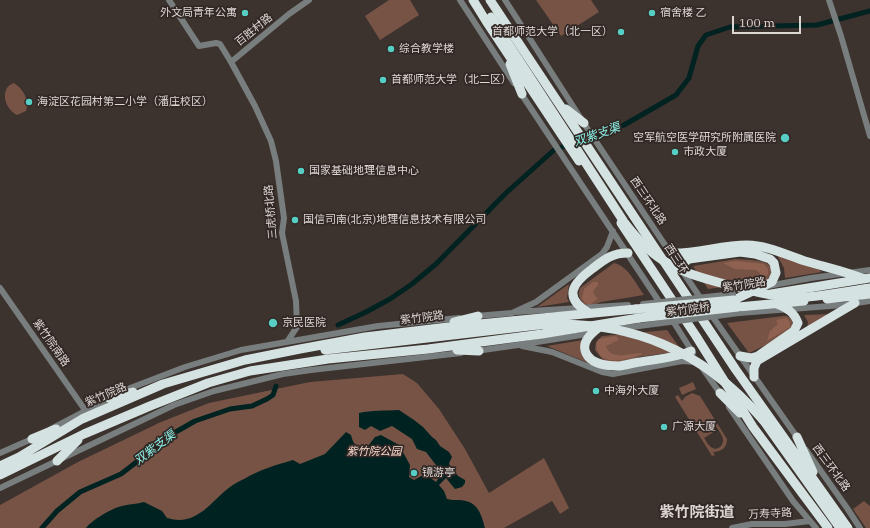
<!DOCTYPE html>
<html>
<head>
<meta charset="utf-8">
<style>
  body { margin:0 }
  #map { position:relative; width:870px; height:528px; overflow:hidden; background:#3c322e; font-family:"IBM Plex Serif",serif }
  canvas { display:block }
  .scale { position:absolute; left:732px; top:16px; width:69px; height:18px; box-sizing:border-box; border:2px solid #ddd7d4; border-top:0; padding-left:5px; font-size:12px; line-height:14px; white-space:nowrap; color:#ddd7d4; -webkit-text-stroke:3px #322825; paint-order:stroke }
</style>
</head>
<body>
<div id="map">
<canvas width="870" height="528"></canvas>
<div class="scale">100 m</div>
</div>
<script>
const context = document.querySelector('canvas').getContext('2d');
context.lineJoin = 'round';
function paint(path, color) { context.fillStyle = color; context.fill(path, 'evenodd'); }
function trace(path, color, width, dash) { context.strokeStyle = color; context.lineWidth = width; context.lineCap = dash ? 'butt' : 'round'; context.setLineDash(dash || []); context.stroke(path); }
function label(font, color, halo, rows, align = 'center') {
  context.font = font + ' "IBM Plex Serif","Noto Sans SC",serif'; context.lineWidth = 3.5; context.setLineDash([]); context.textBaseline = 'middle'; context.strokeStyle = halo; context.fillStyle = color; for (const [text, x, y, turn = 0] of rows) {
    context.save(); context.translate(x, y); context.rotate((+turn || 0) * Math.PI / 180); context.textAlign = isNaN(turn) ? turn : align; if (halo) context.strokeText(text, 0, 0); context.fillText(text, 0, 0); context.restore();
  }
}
const green = new Path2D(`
  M389,0H410L419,15L380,40L365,16Z
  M536,0H591L599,12L561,36Z
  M14,83C23,89 30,100 26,111L17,115C3,108 0,87 14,83Z
  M777,255L816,268L822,272L785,278L784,268Z
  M736,259C744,260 766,259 771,267C771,268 771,273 772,274L768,279L762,282L708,289L693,266Z
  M614,263C628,266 636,284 644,295L601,302L588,307C581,302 577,297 580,288Z
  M569,284L567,298L569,302L537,307Z
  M834,314L807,328L808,322L804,315Z
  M783,316H787L793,320L792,328L766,345L749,353L727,323Z
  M667,330L682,351L639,357L626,363L609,362L602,359L595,350L596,342L602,336Z
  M583,340L591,364L547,346Z
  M403,374L417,383L439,409L465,449L489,493L544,458L569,508L560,514L552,501L504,528H0V505L78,462L161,422L209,403L310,382Z
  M693,382L696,389L682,395L679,388Z
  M692,393L700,396L727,439C727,447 722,452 713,452L715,455L712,456L675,397L678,395L682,401L685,397ZM713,422C716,427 722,434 723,439C724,447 715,452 710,446C707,444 706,440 704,438L717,430L713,423L700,431L699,430Z
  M864,501L870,506V528H866L853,509Z`);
const forest = new Path2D(`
  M736,261L764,264L768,269V274L765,278L759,279L760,273L756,270L735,269L723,263Z
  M593,282H598V285L593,291L595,296L598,298L590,305L585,303L582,298L584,289Z
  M786,318L790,322V327L767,341L770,331L778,324L776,320Z
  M616,336L619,340L606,346C610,361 631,353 643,353C636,358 614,363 606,359C599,357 597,350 596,344L599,339Z`);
const water = new Path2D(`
  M399,410L414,420L423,427L432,437L436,440L440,446L449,452L452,457L450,461L449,464L458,476L465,480V483L462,487L455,489L446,478L439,485L444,491L447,499C454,501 460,499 466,501C479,504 482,517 485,528H86C92,520 112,508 122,506C130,504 137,504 144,502L162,511L167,518C197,527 210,502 230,487C234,484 239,481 244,479C259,470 276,465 293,460L300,464L325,454L346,432L351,435C353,444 356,447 365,450L375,437L381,435L399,445L410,465L409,477L414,480L425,474L436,482L442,473L426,452L417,449L412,439L392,426L380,431L371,426L365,430L359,427V413C372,410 385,411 399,410Z`);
const canal = new Path2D(`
  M581,140L624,125L676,95L689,78L698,46L706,35L730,27L817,25L870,11
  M338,325L366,312L390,299L412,284L436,264L506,193L554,150L570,144
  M42,528L57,511L80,492L121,474L174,433L195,421L230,409L252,406L267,399L273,395L276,386`);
const minor = new Path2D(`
  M169,0L199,46L216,43L220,44L231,62L255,106L271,141L276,161L284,218L282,233L296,301L297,327L287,342
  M460,0L514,83
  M505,0L587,128L703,302
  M829,0L841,36L870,136
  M231,62L289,14L309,0
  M520,92L662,306
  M768,286L811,278L870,270
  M0,288L85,410
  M515,312L628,305
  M710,313L799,440
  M739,313L843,305L870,301
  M476,316L512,313L536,302L602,254L607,247L613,231
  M671,318L693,353
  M618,329L639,326
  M522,346L552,352L602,372L613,374L682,361L695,362
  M476,351L518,345L594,333
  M703,369L722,396
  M125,390L185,367L241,350L378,326L459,318
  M729,407L793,501L816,528
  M51,429L112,397
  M806,450L847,508L860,528
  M0,453L34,438
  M0,488L174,405L214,391L283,374L311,370L461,353
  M732,528L752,524H785L810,521`);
const highway = new Path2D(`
  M473,0L486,21L579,161
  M490,0L736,370L848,528
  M510,64L522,94
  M566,109L584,123
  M621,223L696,336L753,427L828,528
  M671,253C696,254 721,245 747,245C766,245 787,255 805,261C825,267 845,271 864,279
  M679,266L689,259L740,252L755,254L770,259L774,263L776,273L772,282L734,300
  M771,294L870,278
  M827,299L870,294
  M738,307L804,301
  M589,313C562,297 573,283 592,269C605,259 612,253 628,253
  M454,322L478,316
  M603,324C595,331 580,340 586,353C591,364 608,366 619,366C626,365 633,363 640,362C658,359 675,358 691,351
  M325,350L538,325
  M457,350L479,351
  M740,356L751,358L758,356L794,331L798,323C794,312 787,308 777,304
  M754,377V368L757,361L855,303
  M720,393L740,413
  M109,398L133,392
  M763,420L840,528
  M797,437L813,472
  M32,439L56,429
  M57,461L78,440
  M0,466L19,457L82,419L163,384L245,360L300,349L365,337L448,327L636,309
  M0,475L84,434L150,406L208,383L250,371L328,359L428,349L542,334L639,318`);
const minorBridge = new Path2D(`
  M643,304L733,294
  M639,326L739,313`);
const highwayBridge = new Path2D(`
  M491,17L624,222C634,235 645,248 658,257C680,273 706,279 732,286C756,292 781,299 807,297C828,295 849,291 870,288
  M636,309L734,300
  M639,318L738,307
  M538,325C630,319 703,350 763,420`);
const markers = [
  [245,13,4,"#56cec4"],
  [652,13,4,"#56cec4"],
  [621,32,4,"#56cec4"],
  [391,49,4,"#56cec4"],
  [383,80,4,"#56cec4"],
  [29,102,4,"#56cec4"],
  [785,138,5,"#56cec4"],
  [675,152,4,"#56cec4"],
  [301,171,4,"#56cec4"],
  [295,220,4,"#56cec4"],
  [273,323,5,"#56cec4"],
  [596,391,4,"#56cec4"],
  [664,427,4,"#56cec4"],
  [414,473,4,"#56cec4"]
];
const poiNames = [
  ["外文局青年公寓",237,13,"right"],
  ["宿舍楼 乙",660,13],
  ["首都师范大学（北一区）",613,32,"right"],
  ["综合教学楼",399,49],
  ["首都师范大学（北二区）",391,80],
  ["海淀区花园村第二小学（潘庄校区）",37,102],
  ["空军航空医学研究所附属医院",776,138,"right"],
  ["市政大厦",683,152],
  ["国家基础地理信息中心",309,171],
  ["国信司南(北京)地理信息技术有限公司",303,220],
  ["京民医院",282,323],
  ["中海外大厦",604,391],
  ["广源大厦",672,427],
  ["镜游亭",422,473]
];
const streetNames = [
  ["百胜村路",254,30,-39],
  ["西三环北路",648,201,56],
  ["三虎桥北路",271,212,-95],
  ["西三环",676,259,57],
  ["紫竹院路",744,285,-8],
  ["紫竹院桥",688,310,-7],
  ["紫竹院路",422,318,-7],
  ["紫竹院南路",51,343,55],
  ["紫竹院路",106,395,-23],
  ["西三环北路",831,468,54],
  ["万寿寺路",770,514,-3]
];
const parkNames = [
  ["紫竹院公园",374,452]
];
const waterNames = [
  ["双紫支渠",597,135,-19],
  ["双紫支渠",155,448,-37]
];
const districtNames = [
  ["紫竹院街道",697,513]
];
paint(green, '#775346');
paint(forest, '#8f6150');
paint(water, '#002220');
trace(canal, '#002220', 5);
trace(minor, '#787d7d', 6);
trace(highway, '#d4e2e1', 9);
trace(minorBridge, '#787d7d', 6);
trace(highwayBridge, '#d4e2e1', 9);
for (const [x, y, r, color] of markers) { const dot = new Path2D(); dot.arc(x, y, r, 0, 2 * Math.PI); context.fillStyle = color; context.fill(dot); trace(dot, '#322825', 1.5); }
label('11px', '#ddd7d4', '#322825', poiNames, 'left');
label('11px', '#ddd7d4', '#322825', streetNames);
label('italic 11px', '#fadacf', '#322825', parkNames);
label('italic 12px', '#8bf1e7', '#322825', waterNames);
label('bold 15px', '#ddd7d4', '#322825', districtNames);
</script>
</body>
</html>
